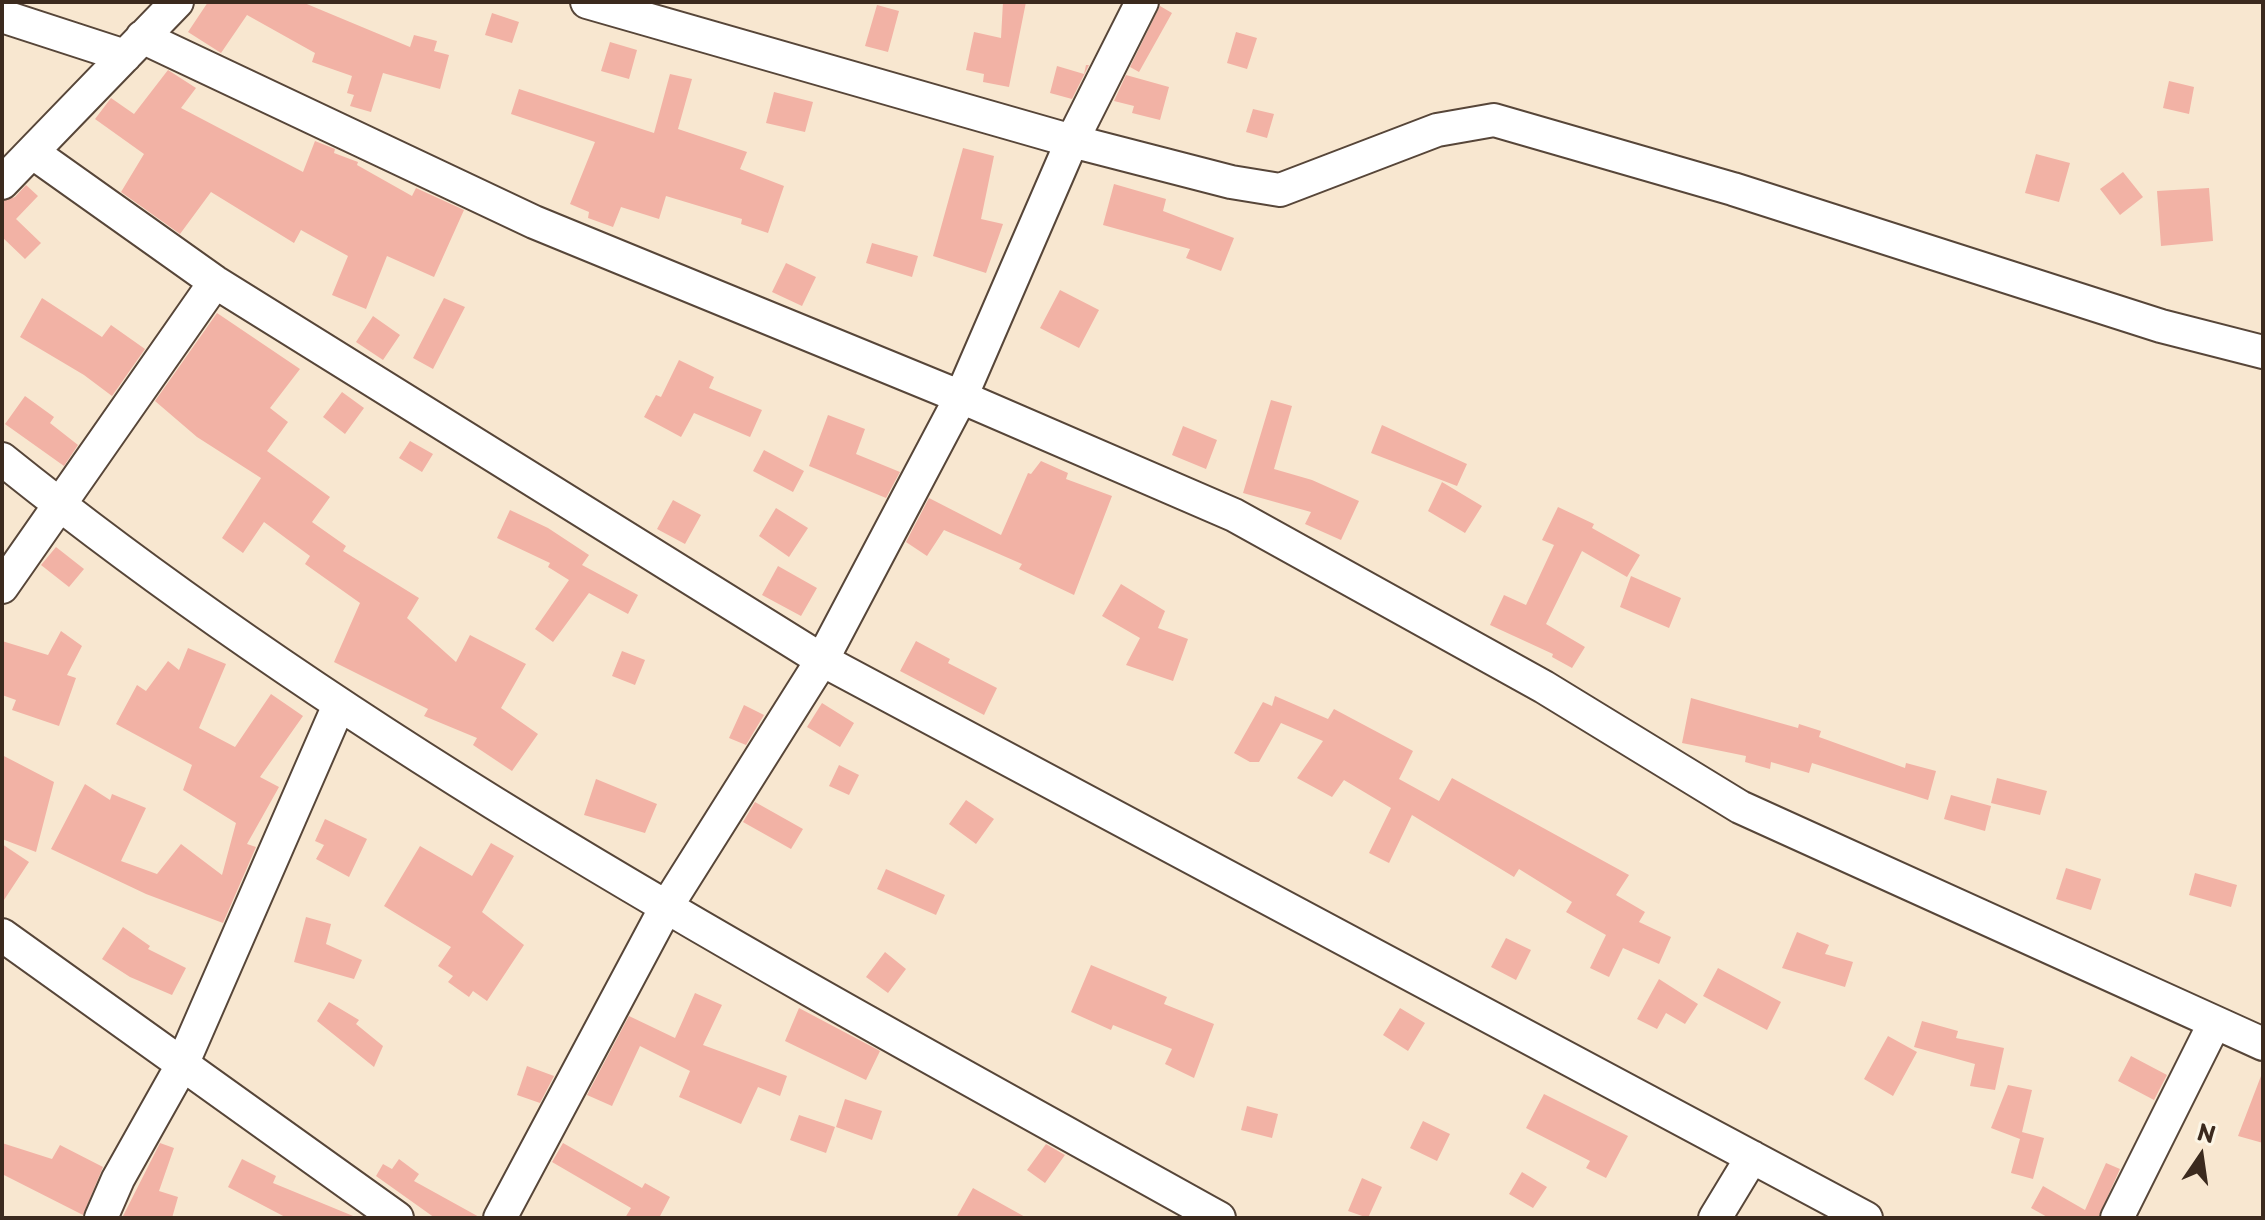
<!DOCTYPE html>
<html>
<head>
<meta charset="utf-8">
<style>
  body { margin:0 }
  #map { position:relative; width:2265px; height:1220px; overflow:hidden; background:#f8e7d0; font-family:"Playpen Sans",sans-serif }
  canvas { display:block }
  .frame { position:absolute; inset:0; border:4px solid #3b2a1e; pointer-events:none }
  .north { position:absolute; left:2161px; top:1116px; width:80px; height:80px; -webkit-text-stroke:6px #fcf5e5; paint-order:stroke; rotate:13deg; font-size:22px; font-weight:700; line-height:32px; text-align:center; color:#3b2a1e }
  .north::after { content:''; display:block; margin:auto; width:28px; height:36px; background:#3b2a1e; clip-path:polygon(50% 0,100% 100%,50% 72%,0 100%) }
</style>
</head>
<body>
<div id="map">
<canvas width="2265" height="1220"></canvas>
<div class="frame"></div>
<div class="north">N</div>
</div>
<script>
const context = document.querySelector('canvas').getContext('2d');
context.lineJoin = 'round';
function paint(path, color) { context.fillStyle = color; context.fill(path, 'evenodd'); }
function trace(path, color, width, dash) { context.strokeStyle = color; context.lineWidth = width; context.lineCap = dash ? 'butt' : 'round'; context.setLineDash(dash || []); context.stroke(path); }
const building = new Path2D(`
  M208,2H302L410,47L414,35L437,41L434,51L449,55L440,89L383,73L371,112L350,106L354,95L347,93L352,76L312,62L315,53L247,15L221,53L188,32Z
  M1003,2H1026L1009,87L983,82L984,74L966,70L974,32L1001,38Z
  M877,5L899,11L888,52L865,46Z
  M1160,6L1172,13L1139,72L1130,67Z
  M492,13L519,22L512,43L485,35Z
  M1236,32L1257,38L1247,69L1227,63Z
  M610,42L637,50L629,79L601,71Z
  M1086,65H1089L1072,99L1050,93L1057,66L1084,74Z
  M168,70L196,88L181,108L303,172L315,141L335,149L334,153L358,162L357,165L412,196L416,188L464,210L434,277L387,256L366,309L332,295L348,256L301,230L294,243L211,192L180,234L121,192L144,154L95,119L111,98L134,114Z
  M670,74L692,79L678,129L747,152L740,169L784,186L768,233L741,224L742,219L666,196L659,219L621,207L613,227L588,218L589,212L570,204L595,142L511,114L519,89L654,133Z
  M1126,75L1169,87L1160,120L1132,113L1134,106L1114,101Z
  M2169,81L2194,87L2189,114L2163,108Z
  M774,92L813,102L805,132L766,123Z
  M1253,109L1274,114L1267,138L1246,132Z
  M963,148L994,156L981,219L1003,224L986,273L933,256Z
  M2036,154L2070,163L2059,202L2025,193Z
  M2123,172L2143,197L2120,215L2100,189Z
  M1114,184L1166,199L1163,211L1234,238L1221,271L1186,258L1190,249L1103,225Z
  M26,185L38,196L16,219L41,243L25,259L2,237V201L15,197Z
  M2209,188L2213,241L2161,246L2157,191Z
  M872,243L918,256L912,277L866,263Z
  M786,263L816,277L802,306L772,292Z
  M1060,290L1099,310L1079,348L1040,328Z
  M42,298L102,337L111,325L145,349L112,396L84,375L20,337Z
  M444,298L465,307L433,369L413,358Z
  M217,313L300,369L270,408L288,422L267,451L330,497L312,522L346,546L343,551L419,598L407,618L456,662L470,635L526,664L501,708L538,734L512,771L473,745L477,738L424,716L428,709L334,662L360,603L305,564L310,556L264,522L243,553L222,538L261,478L197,437L155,401Z
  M373,316L400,335L383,360L356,342Z
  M679,360L714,377L709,388L762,410L750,437L694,413L681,437L644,417L656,395L661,397Z
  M342,392L364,408L345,434L323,417Z
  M25,396L54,417L50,423L78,445L64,466L5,424Z
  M1271,400L1292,406L1274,469L1312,480L1359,501L1341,540L1305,524L1311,512L1243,493Z
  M828,415L865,429L856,454L900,472L886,498L809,466Z
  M1382,425L1467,464L1457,486L1371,453Z
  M1183,426L1217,440L1206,469L1172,455Z
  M410,441L433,454L422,472L399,458Z
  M764,450L804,471L793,492L753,471Z
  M1041,461L1068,473L1066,479L1112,496L1074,595L1019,569L1022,564L944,530L927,556L906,542L929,498L1001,535L1028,473L1031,474Z
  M1442,482L1482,506L1465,533L1428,511Z
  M673,500L701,515L685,544L657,529Z
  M1558,507L1594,524L1592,528L1640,555L1627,577L1582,551L1546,624L1585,647L1572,668L1552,657L1553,654L1490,625L1504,595L1526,605L1554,545L1542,540Z
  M776,508L808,528L789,557L759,536Z
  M510,510L548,528L589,555L582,565L638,595L628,614L589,593L553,642L535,629L569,580L548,567L550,563L497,538Z
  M56,547L84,569L69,587L41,565Z
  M778,566L817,588L801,616L762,595Z
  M1631,576L1681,598L1669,628L1620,607Z
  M1121,584L1165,611L1158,628L1188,639L1173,681L1126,665L1140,638L1102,616Z
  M61,631L82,646L67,675L76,678L59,726L12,710L16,700L2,695V641L48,655Z
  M916,641L950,659L948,663L997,688L984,715L900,671Z
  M188,648L226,664L199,728L235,747L271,694L303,716L260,777L279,787L247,844L256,847L223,923L146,894L51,849L85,784L110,800L112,794L146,808L121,861L157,874L181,844L222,875L236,823L183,790L192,765L116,724L137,685L146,691L168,661L179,670Z
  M622,651L645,660L635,685L612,676Z
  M1275,696L1328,719L1334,709L1413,751L1399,779L1439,801L1452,778L1629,875L1616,895L1645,912L1639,922L1671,937L1659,964L1623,948L1609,977L1590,968L1606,935L1566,912L1572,902L1519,869L1514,877L1412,815L1389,863L1369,853L1391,808L1344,780L1332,797L1297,778L1323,741L1281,723L1259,762H1250L1234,753L1263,702L1272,706Z
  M1691,698L1798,728L1799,724L1821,731L1819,737L1905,768L1906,763L1936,771L1928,800L1812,763L1809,773L1771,762L1770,769L1745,762L1746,756L1682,743Z
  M822,703L854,723L840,747L807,727Z
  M744,705L764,715L746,745L729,738Z
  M2,755L54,782L36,852L2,839Z
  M839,765L859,775L849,795L829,786Z
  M1997,778L2047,791L2040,815L1991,803Z
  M596,779L657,804L645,833L584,815Z
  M1951,795L1991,806L1985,831L1944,819Z
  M966,800L994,819L976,844L949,824Z
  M755,802L803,829L791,849L743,822Z
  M325,819L367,839L349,877L316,859L324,845L315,841Z
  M491,843L514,856L482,912L524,945L487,1001L473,991L469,997L448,982L453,976L438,966L451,947L384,906L420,846L472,876Z
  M2,844L29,862L2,903Z
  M2066,868L2101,879L2091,910L2056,899Z
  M886,869L945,895L936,915L877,889Z
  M2195,873L2237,885L2231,907L2189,895Z
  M306,917L331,924L326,944L362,960L354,979L294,962Z
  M123,927L150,946L148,949L186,968L172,995L130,977L102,959Z
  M1797,932L1829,945L1825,954L1853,962L1845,987L1782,968Z
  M1506,938L1531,950L1516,980L1491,967Z
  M885,952L906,969L888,993L866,977Z
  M1091,965L1167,997L1164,1004L1214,1024L1194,1078L1165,1064L1172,1049L1113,1025L1111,1030L1071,1012Z
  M1718,968L1781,1002L1767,1030L1703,996Z
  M1659,979L1698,1004L1685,1024L1666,1013L1657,1029L1637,1019Z
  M695,993L722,1005L703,1045L787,1076L780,1096L758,1087L741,1124L679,1097L690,1071L640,1046L612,1106L587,1095L629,1016L675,1038Z
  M329,1002L359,1020L356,1024L383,1046L374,1067L317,1021Z
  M799,1008L880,1051L866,1080L785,1041Z
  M1400,1008L1425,1023L1408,1051L1383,1035Z
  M1922,1021L1958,1031L1956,1038L2004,1048L1995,1090L1970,1086L1975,1064L1914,1047Z
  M1888,1036L1917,1052L1893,1096L1864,1079Z
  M2131,1056L2167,1075L2154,1100L2118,1081Z
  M527,1066L554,1076L540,1103L517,1095Z
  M2261,1076H2263V1143L2238,1136Z
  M2008,1085L2032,1090L2022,1132L2044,1138L2033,1179L2011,1173L2020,1139L1991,1128Z
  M1544,1094L1628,1136L1606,1178L1586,1168L1590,1161L1526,1128Z
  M845,1099L882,1111L872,1140L836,1127Z
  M1247,1106L1278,1114L1272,1138L1241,1130Z
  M799,1115L835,1127L826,1153L790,1140Z
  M1423,1121L1450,1134L1437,1161L1410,1148Z
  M2,1143L52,1159L60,1145L103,1167L83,1215L2,1174Z
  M160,1143L174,1148L159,1191L178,1197L172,1218H122Z
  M563,1143L642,1188L645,1183L670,1197L659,1218H625L631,1208L552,1162Z
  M1046,1144L1065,1155L1045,1183L1027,1170Z
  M242,1159L276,1176L273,1183L358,1218H287L228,1187Z
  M399,1159L419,1174L414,1181L481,1218H435L376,1176L383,1164L392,1169Z
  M2106,1163L2120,1169L2098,1218H2049L2031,1208L2043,1186L2085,1210Z
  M1522,1172L1547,1187L1533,1208L1509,1194Z
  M1362,1178L1382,1187L1368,1218L1348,1211Z
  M973,1188L1027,1218H956Z`);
const minor = new Path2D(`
  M587,2L1072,141L1231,182L1280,190L1437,130L1494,120L1733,189L2161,326L2263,352
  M2,16L125,56
  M142,37L534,222L961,397L1234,515L1544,687L1740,807L2263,1044
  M32,152L215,282L822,660L1866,1218
  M2,183L177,2
  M2,459C376,760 801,985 1219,1218
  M2,587L215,282
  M2,935L397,1218
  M101,1218L118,1179L181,1067L339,705
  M500,1218L665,909L822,660L961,397L1072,141L1142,2
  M1715,1218L1752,1157
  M2117,1218L2214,1024`);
paint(building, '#f2b2a5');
trace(minor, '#574639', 36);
trace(minor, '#fff', 32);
</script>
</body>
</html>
